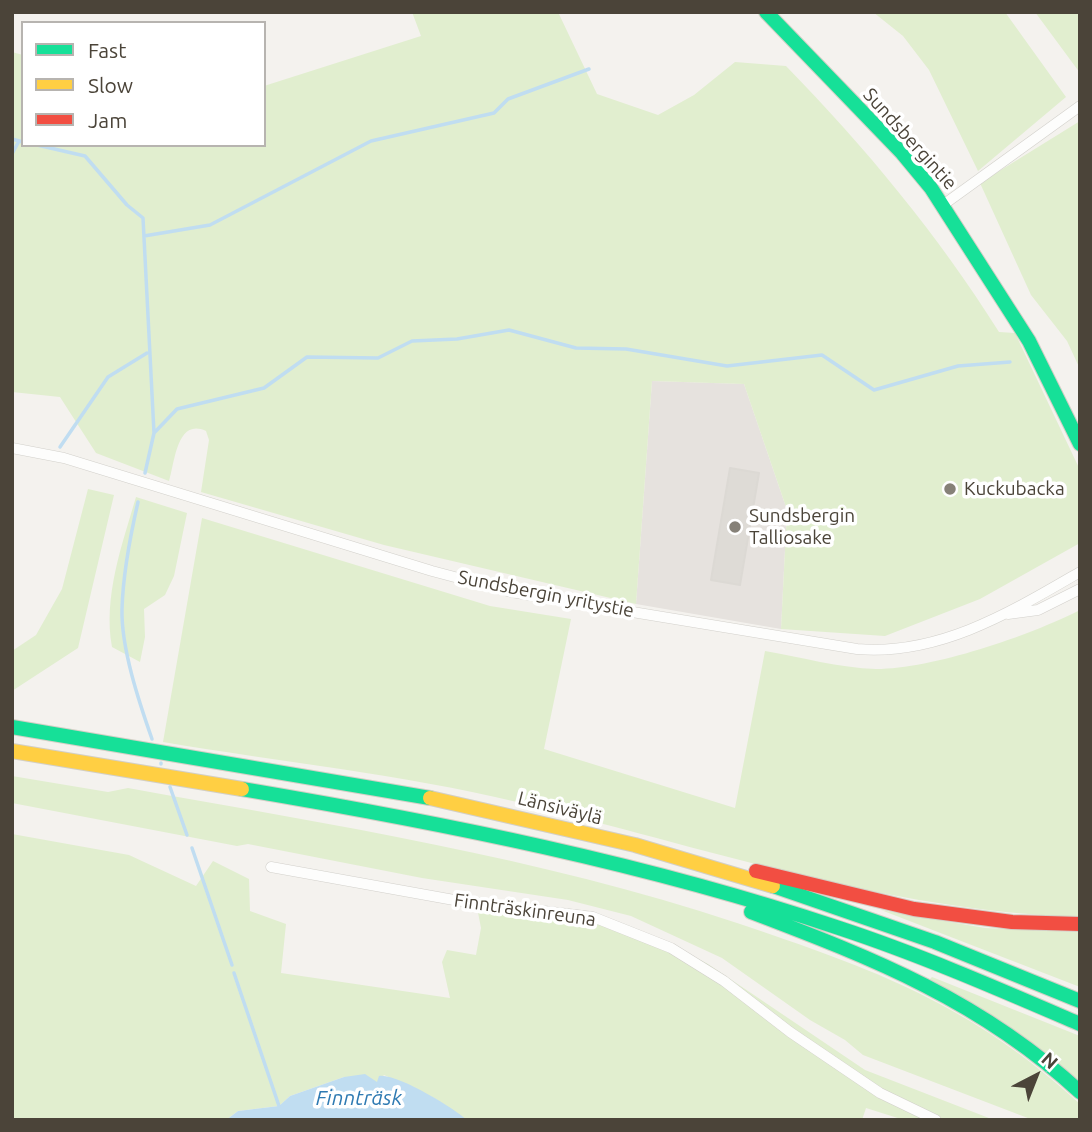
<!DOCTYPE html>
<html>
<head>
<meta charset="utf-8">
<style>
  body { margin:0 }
  #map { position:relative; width:1092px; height:1132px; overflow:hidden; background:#f4f2ee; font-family:Ubuntu,sans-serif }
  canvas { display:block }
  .frame { position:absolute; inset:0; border:14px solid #4b4439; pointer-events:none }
  .legend { position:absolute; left:21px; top:21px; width:245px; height:126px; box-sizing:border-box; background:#fff; border:2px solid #b7b4b0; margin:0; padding:9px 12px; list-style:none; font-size:21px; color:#4b4439 }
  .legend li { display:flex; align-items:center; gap:14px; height:35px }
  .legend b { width:35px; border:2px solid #b7b4b0 }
  .north { position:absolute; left:1001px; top:1041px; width:70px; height:70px; -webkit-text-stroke:5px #fff; paint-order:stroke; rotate:42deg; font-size:19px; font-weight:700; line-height:28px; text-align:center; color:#4b4439 }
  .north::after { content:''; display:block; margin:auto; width:24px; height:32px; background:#4b4439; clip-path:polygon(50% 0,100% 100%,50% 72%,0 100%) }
</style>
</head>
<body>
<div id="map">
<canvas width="1092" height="1132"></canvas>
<div class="frame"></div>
<ul class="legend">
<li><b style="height:9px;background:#16e098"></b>Fast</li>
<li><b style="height:9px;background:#ffcf43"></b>Slow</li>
<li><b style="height:9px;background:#f24e42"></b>Jam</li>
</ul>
<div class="north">N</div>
</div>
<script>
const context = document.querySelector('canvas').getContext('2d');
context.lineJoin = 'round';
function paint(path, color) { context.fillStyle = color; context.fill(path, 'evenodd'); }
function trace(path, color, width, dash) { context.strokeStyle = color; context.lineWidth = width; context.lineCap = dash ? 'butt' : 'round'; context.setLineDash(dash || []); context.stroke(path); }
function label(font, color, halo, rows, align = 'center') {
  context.font = font + ' Ubuntu,sans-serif'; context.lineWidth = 7; context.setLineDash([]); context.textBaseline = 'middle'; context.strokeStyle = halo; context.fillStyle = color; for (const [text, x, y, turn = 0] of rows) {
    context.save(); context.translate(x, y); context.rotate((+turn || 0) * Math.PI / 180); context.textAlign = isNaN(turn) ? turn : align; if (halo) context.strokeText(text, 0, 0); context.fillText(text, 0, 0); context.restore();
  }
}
const industrial = new Path2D(`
  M652,381L744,384L787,510L781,629L636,604Z`);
const green = new Path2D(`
  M412,12H558L597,94L658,115L694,95L735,62L786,66C866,148 938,235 999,332L1015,333L1080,470V543L980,599L885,636L781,629L787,510L744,384L652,381L636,604L384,545L201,492L209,440L206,431C177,418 175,461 169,481L96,453L60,397L12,392V52L23,55V145H264V86L421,36Z
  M873,12H1005L1066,97L978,171L929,70L903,36Z
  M1035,12H1080V73Z
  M1080,121V369L1067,341L1031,295L980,183Z
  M88,489L114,495L78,648L12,691V651L36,635L62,589Z
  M136,497L187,513L174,576L165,595L144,609L145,637L140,662L112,647C103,597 122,545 136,497Z
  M202,518L490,606L571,619L544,749L735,808L765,651C801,657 839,668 876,669C932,669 1029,636 1080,610V917C887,911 704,847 517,802C401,774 281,762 163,742Z
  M12,776L108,792L128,788C333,825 539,857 737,923C874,969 971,1004 1080,1104V1120H1033L863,1055L845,1040L810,1020L722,958L631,916L568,900L422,878L248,844L237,846L12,803Z
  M12,834L129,855L196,886L213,861L249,879L250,911L286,924L281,973L450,998L442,962L447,950L476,955L481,928L475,897C558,910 634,923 708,964L865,1070L994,1120H904L866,1108L862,1120H467L432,1097L384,1075L377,1083L344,1077L290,1096L279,1106L238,1111L226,1120H12Z
  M881,910L985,928L1080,932V987Z
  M932,977L1080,1036V1082L930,979Z`);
const water = new Path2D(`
  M365,1074L377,1082L379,1076C397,1073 455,1109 467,1120H226L238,1111L279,1106L290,1096L344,1077Z`);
const stream = new Path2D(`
  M12,139L23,142
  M37,145L85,156L127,205L143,218L154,433
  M12,154L19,141
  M144,236L210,225L371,141L494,113L508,99L589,69
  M60,447L108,377L147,353
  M145,473L154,433L177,409L264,388L307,357L378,358L412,341L457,339L509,330L576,348L626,349L727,366L822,355L874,390L958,366L1010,362
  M138,502C130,537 123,573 122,609C121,648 139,702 152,739
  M161,763V764
  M170,787L187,835
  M192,848L232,965
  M234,973L279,1106`);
const building = new Path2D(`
  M730,468L759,473L740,585L711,580Z`);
const street = new Path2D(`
  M943,205L1080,106
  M12,448L64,458L432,571L511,592L857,649C939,656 1011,612 1080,572
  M1008,614L1038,610L1080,589
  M271,867L454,900L593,917L671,948L724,981L790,1032L880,1093L936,1120`);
const fast = new Path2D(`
  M766,12L902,153L931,188L1029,341L1080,444
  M12,727L430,798
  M242,789C443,823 645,863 839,928C921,955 1001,990 1080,1024
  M773,886L935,942L1080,1001
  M751,912C875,959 981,1001 1080,1092`);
const slow = new Path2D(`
  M12,751L242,789
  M430,798L635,845L773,886`);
const jam = new Path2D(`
  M756,871L914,909L1012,922L1080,924`);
const markers = [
  [950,489,7,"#868178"],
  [735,527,7,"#868178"]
];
const streetNames = [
  ["Sundsbergintie",910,139,48],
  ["Sundsbergin yritystie",546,594,11],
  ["Länsiväylä",560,808,14],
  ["Finnträskinreuna",525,910,8]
];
const poiNames = [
  ["Kuckubacka",964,489],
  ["Sundsbergin",749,516],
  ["Talliosake",749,538]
];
const waterNames = [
  ["Finnträsk",359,1098]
];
paint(industrial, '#e6e2de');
paint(green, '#e1eecf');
paint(water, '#c0ddf1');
trace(stream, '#c0ddf1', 3.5);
paint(building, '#dedbd6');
trace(building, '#dcd9d4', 2);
trace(street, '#d2d0cb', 11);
trace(fast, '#d3cfc5', 16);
trace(slow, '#d3cfc5', 16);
trace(jam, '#d3cfc5', 16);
trace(street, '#fdfdfc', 10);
trace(fast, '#16e098', 14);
trace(slow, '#ffcf43', 14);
trace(jam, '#f24e42', 14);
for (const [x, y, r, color] of markers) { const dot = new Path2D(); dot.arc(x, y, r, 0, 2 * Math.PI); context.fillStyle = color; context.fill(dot); trace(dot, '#fff', 2.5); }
label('19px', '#4b4439', '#fff', streetNames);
label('19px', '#4b4439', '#fff', poiNames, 'left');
label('italic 21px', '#2e7ab2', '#fff', waterNames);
</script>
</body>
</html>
